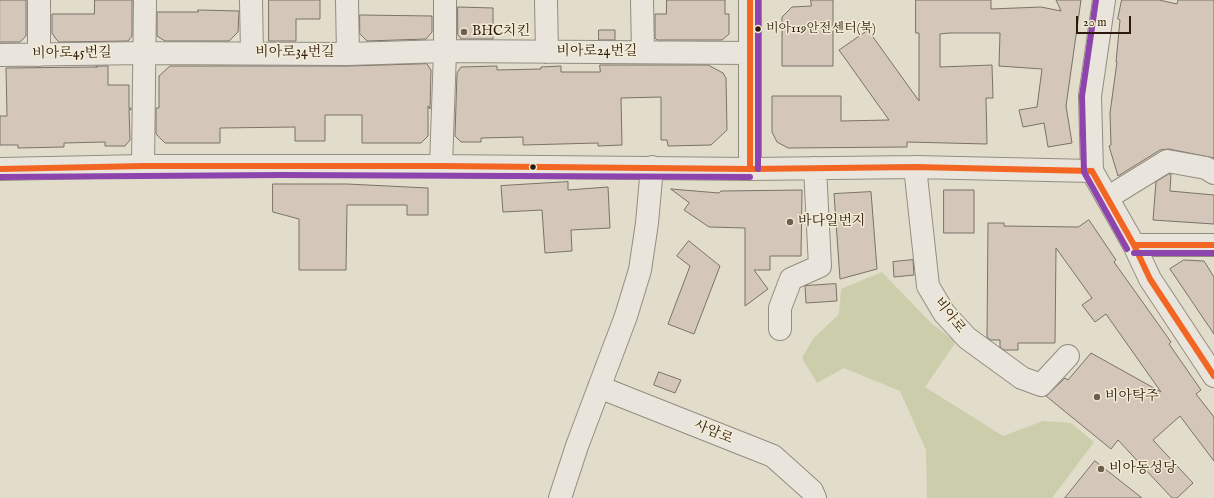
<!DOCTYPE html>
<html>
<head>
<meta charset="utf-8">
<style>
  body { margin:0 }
  #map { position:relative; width:1214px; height:498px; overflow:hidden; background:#e2dcca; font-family:"IM FELL English",serif }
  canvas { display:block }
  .scale { position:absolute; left:1076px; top:16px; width:55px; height:18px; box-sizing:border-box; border:2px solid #2e1a0c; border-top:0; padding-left:5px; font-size:12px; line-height:14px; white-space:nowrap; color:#2e1a0c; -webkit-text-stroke:3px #f3ecd6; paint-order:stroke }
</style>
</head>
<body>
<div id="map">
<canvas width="1214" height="498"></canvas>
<div class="scale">20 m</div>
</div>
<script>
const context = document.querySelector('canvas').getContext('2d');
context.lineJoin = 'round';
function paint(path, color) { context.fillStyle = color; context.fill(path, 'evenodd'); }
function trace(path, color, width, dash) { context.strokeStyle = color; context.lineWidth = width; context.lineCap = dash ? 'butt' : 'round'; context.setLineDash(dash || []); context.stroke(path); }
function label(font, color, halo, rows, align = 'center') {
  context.font = font + ' "IM FELL English","Noto Serif KR",serif'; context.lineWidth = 3; context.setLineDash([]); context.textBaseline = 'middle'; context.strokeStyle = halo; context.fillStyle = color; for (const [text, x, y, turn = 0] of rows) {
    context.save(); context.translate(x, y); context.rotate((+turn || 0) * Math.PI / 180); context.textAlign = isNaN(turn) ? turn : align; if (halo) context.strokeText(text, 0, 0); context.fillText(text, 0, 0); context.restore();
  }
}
const green = new Path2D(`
  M882,272L931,323L956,342L925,387L1003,436L1043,421L1071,423L1094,442L1052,498H927L926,450L900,391L844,368L817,383L802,358L813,339L839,314L841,289Z`);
const building = new Path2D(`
  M0,0H26V36L20,42H0Z
  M95,0H132V36L128,41L59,42L56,39L52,33V14H94Z
  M269,0H320V19H296V41H269Z
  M667,0H725V14H729V34L722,40H657L655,38V14H666Z
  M811,0H833V66H782V17L792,7L811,6Z
  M916,0H991V9L1041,7L1061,11L1056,0H1081L1066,106L1072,143L1048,147L1044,123L1023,127L1019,110L1037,107L1042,69L999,66L1000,33H949L940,34V67L992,65L993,98H986L987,144L907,142V147L788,148L777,142L772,132V96H841V121L889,120L839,50L868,30L919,101V33H916Z
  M1122,0H1159L1177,4L1178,0H1214V158L1169,149L1160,150L1118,176L1109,146L1111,145L1110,113L1117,62H1116L1120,20L1118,19Z
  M458,7L493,8V39H461L458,35Z
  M198,10L239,11L238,32L229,41H165L157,36V12H198Z
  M360,15L432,16V32L426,39L367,41L360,34Z
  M599,30H615V40H599Z
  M427,64L431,70L430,109L428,106V136L421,143H362V115H325V141H295V127L220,128V143H165L156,134V108H159V76L170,66H348Z
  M600,65H708L723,73L726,78L727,130L711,145L668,146L667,140H661V97L621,98L622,145L598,146V143L523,145V137L481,138V142H461L455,136L457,73L461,67L497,66V70L541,69V67L561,66V72H600Z
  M96,66H108V85H129V108H131V110L129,109L130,140L125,146H105V142L64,143V147L18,148V145H0V116H7L6,68L97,67Z
  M1169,174H1171L1170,191L1214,195V224L1153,220L1156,182Z
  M568,182V190L608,187L610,228L571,230L572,251L545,253L542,210L503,212L501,186Z
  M273,184H347L428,188V215H407V205H347L346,270H299V219L273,212Z
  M671,189L719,193L721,191L802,190L801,256H770V270H754L768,289L745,306V228L709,227L684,210L689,203Z
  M944,190H974V233H944Z
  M871,192L877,269L840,279L834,194Z
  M1089,220L1116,260L1114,262L1171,342L1169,344L1201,390L1196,394L1214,417V461L1180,416L1153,440L1193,483L1177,498H1172L1118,440L1111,449L1046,396L1065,378L1068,380L1091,353L1161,392L1106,314L1095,322L1082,305L1092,298L1056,248L1055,343H1018V350H1004L1000,347V340H991L987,337L988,223H1004V226L1078,227Z
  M689,241L720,266L694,334L668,324L690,266L677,256Z
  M913,260L914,275L894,277L893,262Z
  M1184,260L1204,261L1214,277V334L1170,269Z
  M836,284L837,301L806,303L805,286Z
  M659,372L681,380L675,393L654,385Z
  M1095,461L1142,498H1065Z`);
const minor = new Path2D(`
  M39,0V55
  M251,0L252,53
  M347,0L348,54
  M546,0L547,52
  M642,0L643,52
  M1104,0L1090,96L1092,171L1134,245L1150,279L1214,376
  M0,55L145,53L348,54L445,51L750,53
  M143,166L145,0
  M441,166L445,51V0
  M915,167L928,286L944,313L967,338L1022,378L1041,385L1068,356
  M0,169L143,166H441L750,169L915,167L1092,171
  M750,169V0
  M1107,198L1167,161L1206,168L1214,173
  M1134,245H1214
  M780,329V308L791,279L820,266L815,168
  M599,387L773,456L812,491L815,498
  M560,498L577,446L626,316L640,270L647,223L652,167`);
const bus1 = new Path2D(`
  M750,0V169
  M0,169L143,166H441L750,169L915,167L1092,171
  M1092,171L1134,245L1150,279L1214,376
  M1134,245H1214`);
const bus2 = new Path2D(`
  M758,0V169
  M1096,0L1082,96L1084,172L1127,249
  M0,177L281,175L750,177
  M1134,253H1214`);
const markers = [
  [758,29,3.5,"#2e1a0c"],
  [464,32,4,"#6d5e4e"],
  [533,167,3.5,"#2e1a0c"],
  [790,222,4,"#6d5e4e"],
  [1097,397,4,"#6d5e4e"],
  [1101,469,4,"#6d5e4e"]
];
const busNames = [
  ["비아119안전센터(북)",766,29]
];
const poiNames = [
  ["BHC치킨",472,32],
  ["바다일번지",798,222],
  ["비아탁주",1105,397],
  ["비아동성당",1109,469]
];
const streetNames = [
  ["비아로24번길",597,52],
  ["비아로34번길",295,53],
  ["비아로45번길",72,54,-1],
  ["비아로",949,316,52],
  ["사암로",713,433,22]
];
paint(green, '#ccceab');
paint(building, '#d5c6ba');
trace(building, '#797268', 1);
trace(minor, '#938d81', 24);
trace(minor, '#e9e5dc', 22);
trace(bus1, '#f26522', 6);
trace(bus2, '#8e44ad', 6);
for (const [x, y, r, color] of markers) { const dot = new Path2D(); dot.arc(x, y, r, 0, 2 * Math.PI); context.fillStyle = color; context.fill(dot); trace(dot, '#f3ecd6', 1.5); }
label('13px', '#2e1a0c', '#f3ecd6', busNames, 'left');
label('14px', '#2e1a0c', '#f3ecd6', poiNames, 'left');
label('14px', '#2e1a0c', '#f3ecd6', streetNames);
</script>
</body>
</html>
